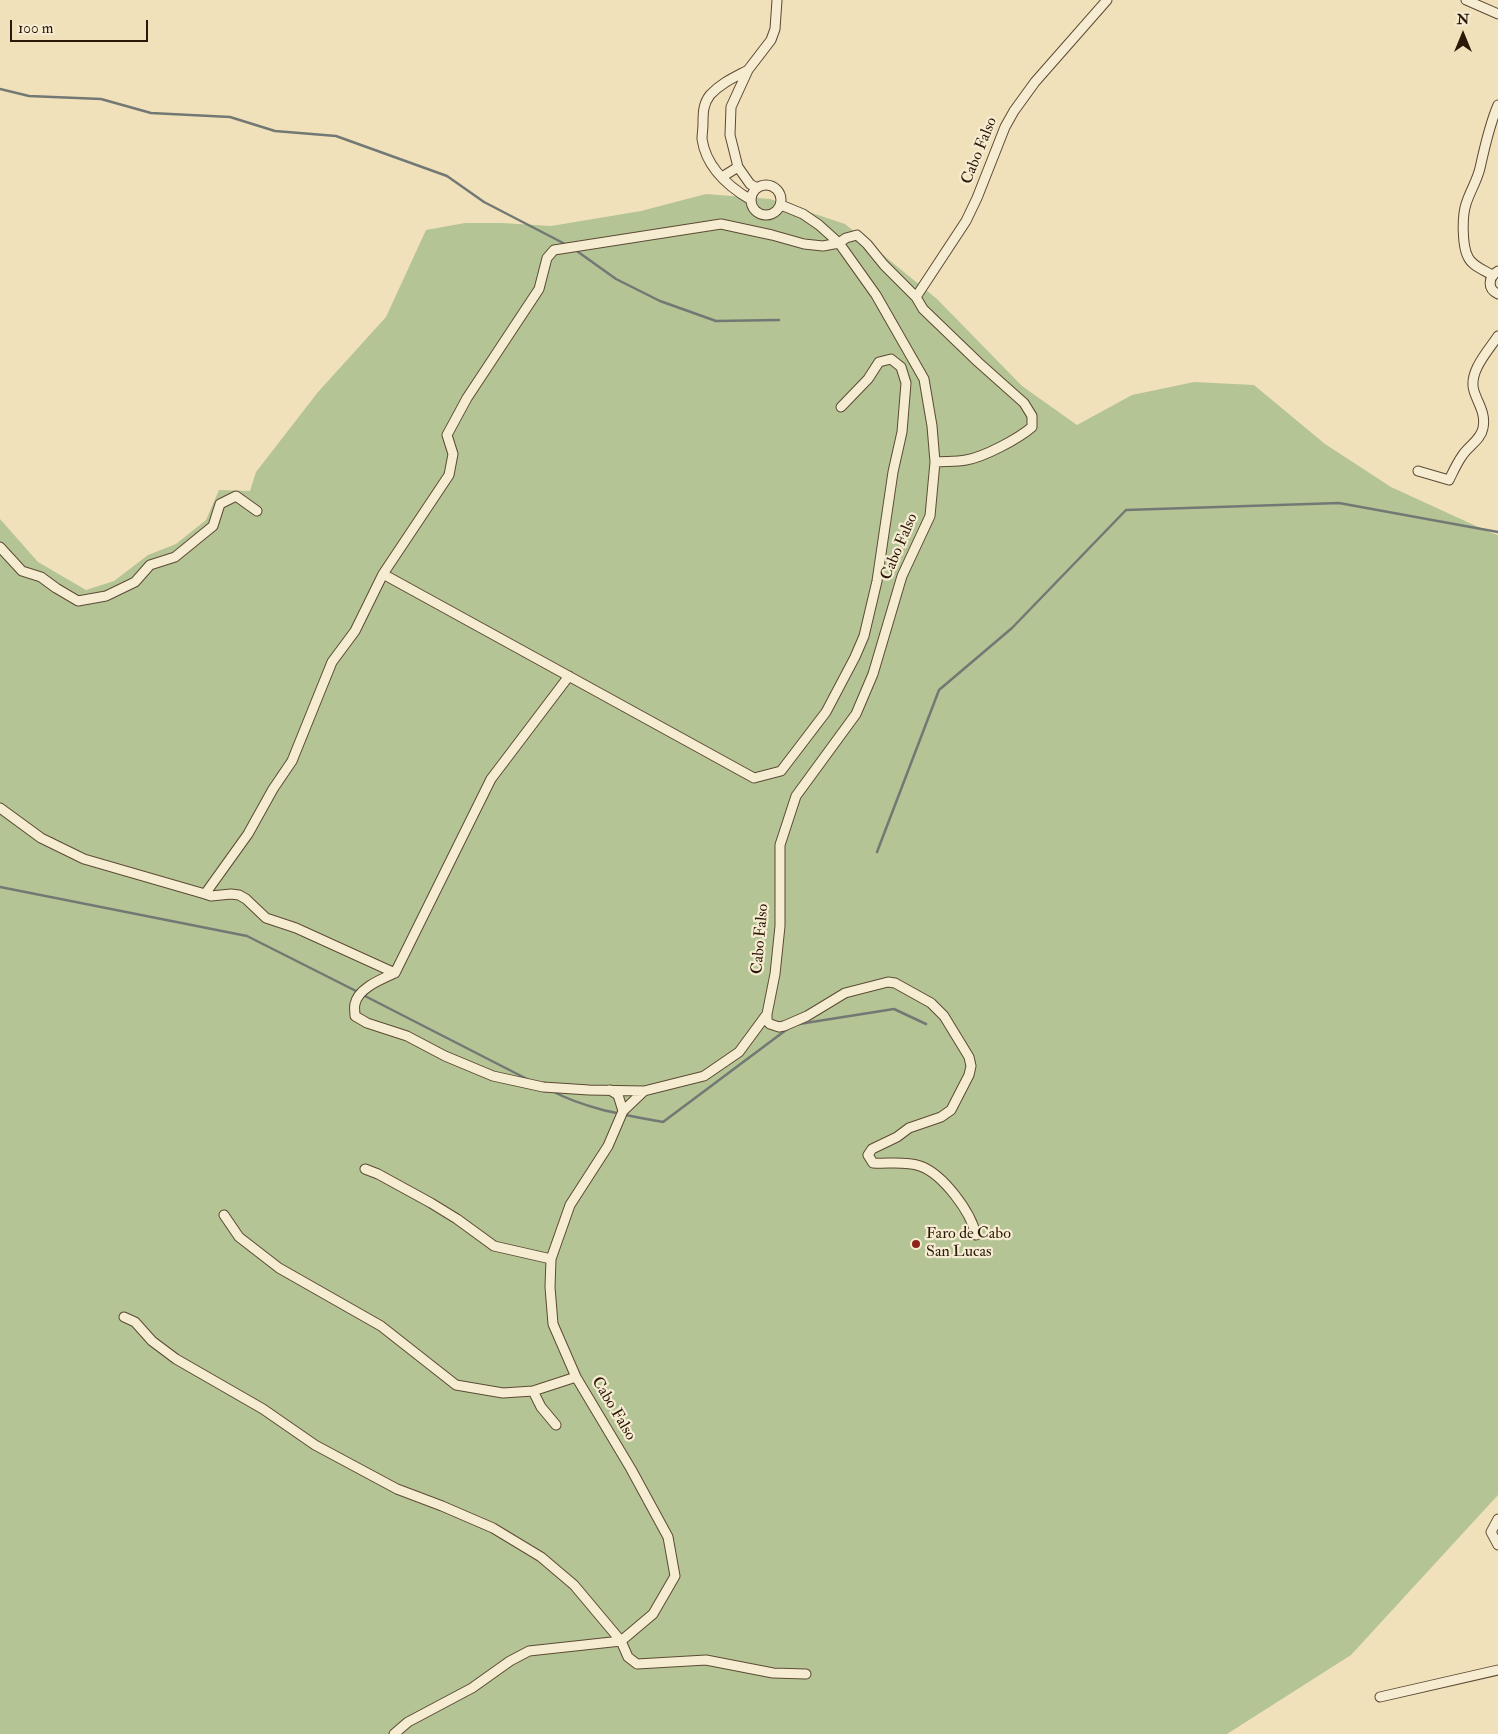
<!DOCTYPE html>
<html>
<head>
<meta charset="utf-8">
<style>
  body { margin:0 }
  #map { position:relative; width:1498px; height:1734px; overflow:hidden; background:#f1e1ba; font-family:"IM FELL Double Pica",serif }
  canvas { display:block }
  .north { position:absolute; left:1438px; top:10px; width:50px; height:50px; -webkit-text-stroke:4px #f6ecd2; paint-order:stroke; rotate:0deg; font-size:14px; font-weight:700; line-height:20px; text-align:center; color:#2b1808 }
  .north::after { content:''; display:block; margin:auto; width:18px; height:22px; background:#2b1808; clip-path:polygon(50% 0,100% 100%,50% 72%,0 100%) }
  .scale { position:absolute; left:10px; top:20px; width:138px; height:22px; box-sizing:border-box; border:2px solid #2b1808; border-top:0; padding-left:6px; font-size:15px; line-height:18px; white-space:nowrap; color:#2b1808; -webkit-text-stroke:4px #f6ecd2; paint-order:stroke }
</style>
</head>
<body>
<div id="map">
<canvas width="1498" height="1734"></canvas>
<div class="north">N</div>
<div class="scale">100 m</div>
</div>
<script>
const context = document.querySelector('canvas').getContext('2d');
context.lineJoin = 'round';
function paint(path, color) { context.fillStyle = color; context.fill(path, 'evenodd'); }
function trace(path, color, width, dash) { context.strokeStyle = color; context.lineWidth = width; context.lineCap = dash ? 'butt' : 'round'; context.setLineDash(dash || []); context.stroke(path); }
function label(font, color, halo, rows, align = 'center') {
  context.font = font + ' "IM FELL Double Pica",serif'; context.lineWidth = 4.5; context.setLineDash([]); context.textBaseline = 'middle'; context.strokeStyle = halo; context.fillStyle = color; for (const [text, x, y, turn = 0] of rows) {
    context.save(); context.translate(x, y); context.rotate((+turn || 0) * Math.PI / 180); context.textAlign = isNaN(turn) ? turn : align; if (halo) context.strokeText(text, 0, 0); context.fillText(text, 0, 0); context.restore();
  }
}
const green = new Path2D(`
  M706,194L770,199L845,224L937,299L1022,386L1077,425L1132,395L1194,382L1254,385L1325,444L1391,487L1489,532L1498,535V1495L1351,1655L1227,1734H0V519L38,562L86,590L114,581L148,555L176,544L206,520L219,490L250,491L256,472L318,392L386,317L426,230L465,223H502L551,226L641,211Z`);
const stream = new Path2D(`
  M0,89L29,96L101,99L151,113L230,117L275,131L336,136L447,176L484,202L567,245
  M574,249L616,279L660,301L716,321L779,320
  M877,852L939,690L1012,628L1126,510L1339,503L1498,532
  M0,887L247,936L358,992
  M363,995L529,1080
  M799,1024L894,1009L926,1024
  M552,1091C586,1109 625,1115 663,1122L790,1027`);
const street = new Path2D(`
  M1466,0L1498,14
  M748,70C735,77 721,83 710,95C703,104 703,113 703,124C703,129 702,134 702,139C706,167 729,187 751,200
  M722,177L738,167
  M751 200a15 15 0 1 1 30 0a15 15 0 1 1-30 0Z
  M757,188L750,184L738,167L730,135L731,107L748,70L771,40L775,29L777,0
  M781,205L803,214L819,225L839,243L876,295L924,379L932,426L935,462L930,516L902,576L873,674L856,714L796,796L780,845V926L775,974L767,1014V1021L770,1024L779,1027L784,1026L807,1016L845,993L888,982L895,983L931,1003L944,1016L969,1057L971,1066L969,1075L951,1110L941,1117L909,1128L897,1137L872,1149L868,1155L873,1163C888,1164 906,1161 920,1166C943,1174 971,1212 976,1235
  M1498,271C1488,277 1487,289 1498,294
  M1492,275C1484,270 1472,266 1468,257C1462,246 1462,216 1466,204C1470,191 1477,181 1480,168C1485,146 1489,126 1498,105
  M935,462C945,461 956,462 966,460C984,457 1018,439 1032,427V416L1024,403L978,362L923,309L916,297L966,221L977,198L1005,127L1014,111L1035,82L1107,0
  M1418,471L1449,480C1453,472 1457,463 1462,456C1468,446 1481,440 1483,428C1486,413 1478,404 1474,391C1468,372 1488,351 1498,336
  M0,547L22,571L41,577L56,588L78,601L106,596L135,582L150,565L175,557L213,526L220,504L236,496L257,511
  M383,574L754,778L781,771L826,712L855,657L864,636L877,581L893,472L902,432L906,383L901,367L891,359L879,362L868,379L841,407
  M569,676L491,779L395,973C382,979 358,988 355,1004C354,1007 355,1012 355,1016L367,1023L407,1036L445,1056L493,1076L543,1087L589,1090L644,1091
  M0,808L41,838L84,859L205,894
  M395,973L296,928L266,918L246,899L239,895L231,894L211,896L205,894L248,834L273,789L292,761L332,662L355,631L383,574L449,475L453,454L447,435L467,398L539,289L547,258L554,250L721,224L772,235L804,244L823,246L839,243L846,238L857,235L867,244L884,265L916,297
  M610,1090L618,1095L623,1111
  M365,1169L378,1174L431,1203L457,1219L494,1246L551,1259
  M224,1215L239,1237L279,1268L381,1326L456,1385L503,1393L533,1391L576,1377
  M124,1317L135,1322L152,1341L176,1359L263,1409L315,1445L397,1489L442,1506L493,1528L541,1557L574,1585L621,1641L628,1657L637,1664L706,1660L773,1673L806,1674
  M533,1391L541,1407L556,1425
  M1498,1519L1491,1532L1498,1545
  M1380,1697L1498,1670
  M394,1734L408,1722L472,1688L510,1661L529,1651L621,1641L653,1614L675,1576L668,1537L631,1469L576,1377L553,1324L550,1287L551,1259L570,1205L608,1146L623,1111L644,1091L704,1076L739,1052L767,1014`);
const markers = [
  [916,1244,5,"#8f2418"]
];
const streetNames = [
  ["Cabo Falso",980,151,-68],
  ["Cabo Falso",900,547,-67],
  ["Cabo Falso",761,939,-85],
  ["Cabo Falso",613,1409,59]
];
const poiNames = [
  ["Faro de Cabo",926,1235],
  ["San Lucas",926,1253]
];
paint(green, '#b4c494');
trace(stream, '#727974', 2.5);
trace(street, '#5c4a34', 11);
trace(street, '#f6ecd2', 9);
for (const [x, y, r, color] of markers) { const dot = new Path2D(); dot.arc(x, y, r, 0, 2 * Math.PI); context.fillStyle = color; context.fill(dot); trace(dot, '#f6ecd2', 2); }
label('16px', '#2b1808', '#f6ecd2', streetNames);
label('16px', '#2b1808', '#f6ecd2', poiNames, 'left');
</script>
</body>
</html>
